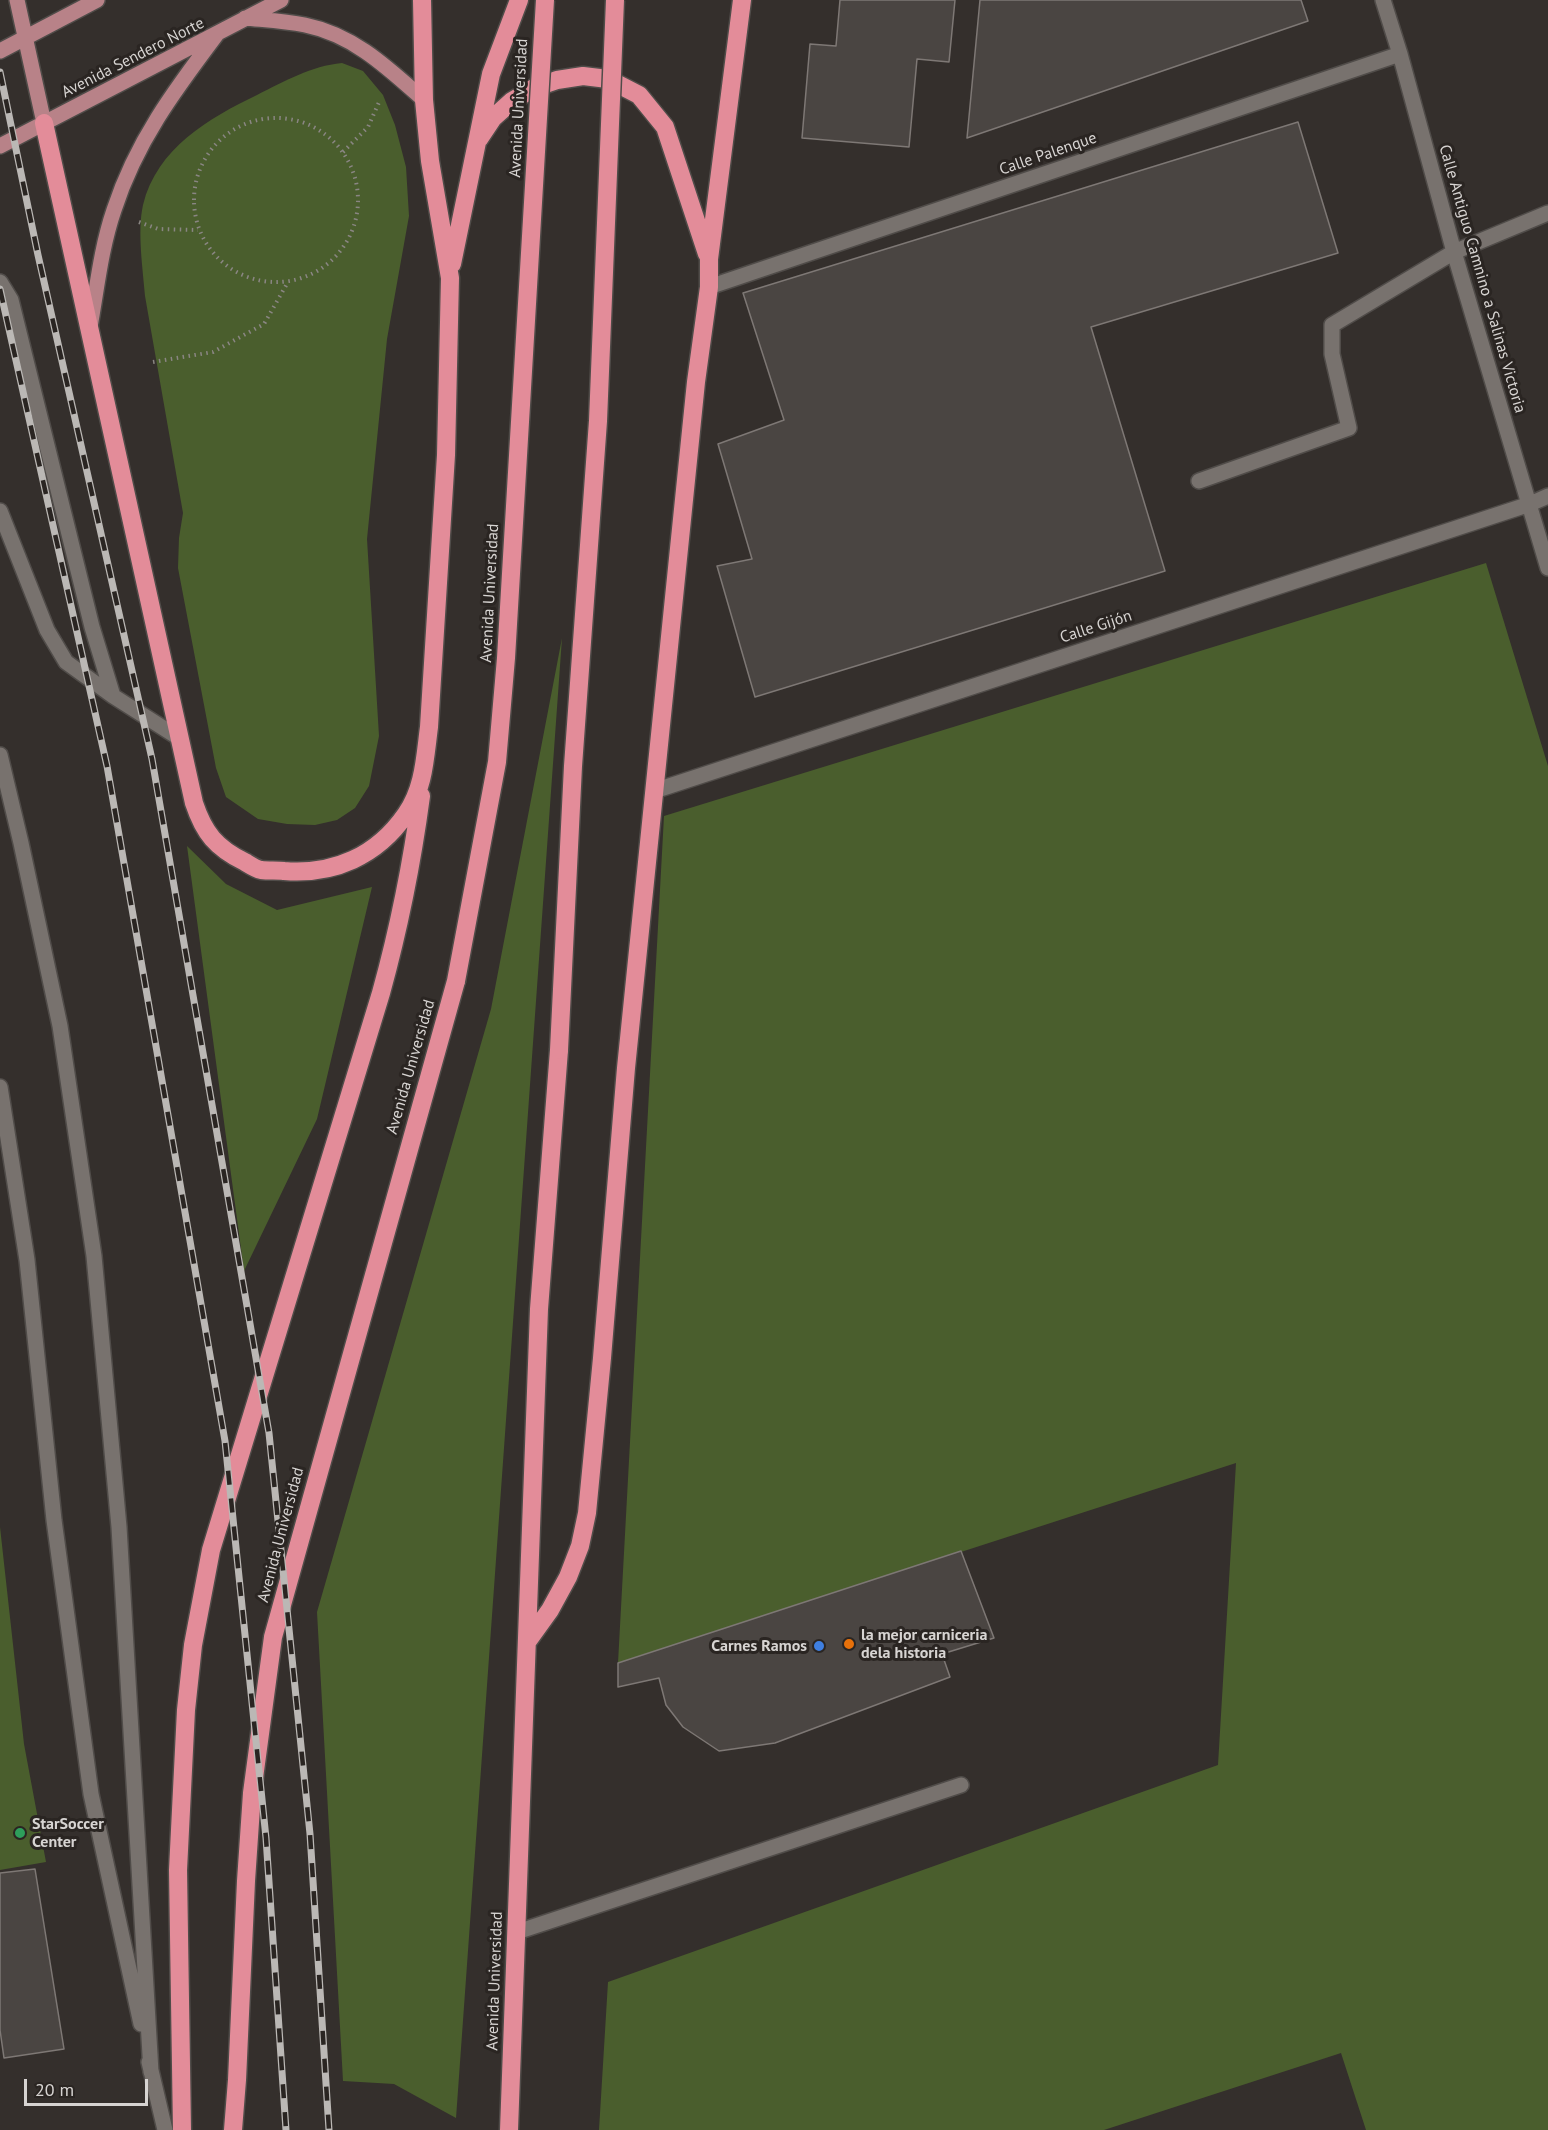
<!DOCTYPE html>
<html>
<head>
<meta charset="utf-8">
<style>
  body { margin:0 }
  #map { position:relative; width:1548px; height:2130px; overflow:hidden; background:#342f2c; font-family:"PT Sans",sans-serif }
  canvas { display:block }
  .scale { position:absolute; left:24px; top:2079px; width:124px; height:27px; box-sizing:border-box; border:3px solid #d7d4d2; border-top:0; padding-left:8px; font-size:18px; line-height:21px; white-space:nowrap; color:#d7d4d2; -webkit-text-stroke:4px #2a2522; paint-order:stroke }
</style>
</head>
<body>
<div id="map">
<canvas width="1548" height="2130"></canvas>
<div class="scale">20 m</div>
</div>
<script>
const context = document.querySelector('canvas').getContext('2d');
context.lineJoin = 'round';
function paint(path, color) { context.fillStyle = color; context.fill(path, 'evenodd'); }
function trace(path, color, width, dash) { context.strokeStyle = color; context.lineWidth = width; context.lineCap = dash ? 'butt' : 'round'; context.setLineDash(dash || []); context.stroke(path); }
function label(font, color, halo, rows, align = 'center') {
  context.font = font + ' "PT Sans",sans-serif'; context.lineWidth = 6; context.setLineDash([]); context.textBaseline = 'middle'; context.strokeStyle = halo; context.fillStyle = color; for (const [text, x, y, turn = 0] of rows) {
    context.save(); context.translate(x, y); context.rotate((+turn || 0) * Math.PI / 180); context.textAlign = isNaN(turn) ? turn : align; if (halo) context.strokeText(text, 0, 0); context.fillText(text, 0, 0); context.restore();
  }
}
const green = new Path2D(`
  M342,63L363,71L383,95L395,125L406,167L409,216L387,339L367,539L379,736L369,786L355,808L337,820L315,825L287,824L258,819L226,797L216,768L178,568L179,538L183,513L145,296C143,269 137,232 143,205C157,148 209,118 257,95C285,81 311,66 342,63Z
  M1486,563L1548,766V2130H1366L1341,2053L1104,2130H599L608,1982L1218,1765L1236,1463L618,1663L664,816Z
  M562,638L456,2118L394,2084L343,2081L317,1612L491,1009Z
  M187,846L226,884L277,910L372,887L317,1119L244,1271Z
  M0,1527L24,1744L46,1862L0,1870Z`);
const building = new Path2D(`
  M840,0H955L949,62L917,59L909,147L802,138L810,44L836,46Z
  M980,0H1301L1308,21L967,138Z
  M1298,122L1338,253L1091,327L1165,571L755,697L717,566L752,559L718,444L784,420L743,293Z
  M961,1551L994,1638L942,1654L950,1677L775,1743L719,1751L683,1727L666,1705L659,1678L618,1687V1663Z
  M35,1869L64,2049L4,2058L0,2030V1873Z`);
const path = new Path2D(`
  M194 200a82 82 0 1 1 164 0a82 82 0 1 1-164 0Z
  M343,152L368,127L380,100
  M139,222L158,229L198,230
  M153,362L213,352L264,324L288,282`);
const minor = new Path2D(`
  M1383,0L1400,54L1454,252L1548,568
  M0,282L11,300L92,627L113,696
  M709,287L1400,54
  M1199,481L1349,428L1332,354V325L1454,252L1548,213
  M0,511L47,630L66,662L113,696L179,738
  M0,755L21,843L60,1026L94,1256L119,1527L151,2072
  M654,791L1530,504L1548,496
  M0,1087L27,1260L54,1520L91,1794L141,2024
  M517,1932L961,1785
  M149,2062L165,2130`);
const major = new Path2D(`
  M17,0L44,123
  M245,18C265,20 285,21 305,25C354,35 388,68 424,100
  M0,51L97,0
  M0,146L281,0
  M90,327C97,288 101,248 114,210C136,142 174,91 217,34`);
const highway = new Path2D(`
  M44,123L194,803C204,833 216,848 245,862C250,865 256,869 261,870C269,871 277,870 284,871C334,875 377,856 406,814C424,789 425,757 429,727L446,455L450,278L430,161L424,100L422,0
  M479,139L493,118L512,101L534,88L557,80L583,76L608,79L639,95L665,127L707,254
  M452,264L491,74L519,0
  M527,1642L550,1610L568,1577L580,1546L587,1513L602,1358L626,1068L696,382L709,287V259L742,0
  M182,2130L178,1870L186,1710L193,1645L211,1550L381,993C399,928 412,863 421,796
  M233,2130L237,2080L246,1881L252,1793L273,1637L456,981
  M509,2130L539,1309L559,1050`);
const rail = new Path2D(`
  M0,72L38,255L152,759L269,1433L310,1834L329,2130
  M0,289L107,766L225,1441L266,1838L286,2130`);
const highwayBridge = new Path2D(`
  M456,981L497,762L506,658L545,0
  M559,1050L573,766L598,421L615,0`);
const markers = [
  [849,1644,6,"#e8710a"],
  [819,1646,6,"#3f7fe0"],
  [20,1833,6,"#2e9e5b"]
];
const streetNames = [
  ["Avenida Sendero Norte",133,58,-27],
  ["Avenida Universidad",519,108,-87],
  ["Calle Palenque",1048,154,-19],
  ["Calle Antiguo Camnino a Salinas Victoria",1482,279,74],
  ["Avenida Universidad",490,593,-87],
  ["Calle Gijón",1096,627,-18],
  ["Avenida Universidad",411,1067,-74],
  ["Avenida Universidad",281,1535,-75],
  ["Avenida Universidad",495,1981,-88]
];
const poiNames = [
  ["la mejor carniceria",861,1635],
  ["dela historia",861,1653],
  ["Carnes Ramos",807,1646,"right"],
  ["StarSoccer",32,1824],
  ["Center",32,1842]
];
paint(green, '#4a5e2d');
paint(building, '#4a4542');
trace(building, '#7e7875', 1.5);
trace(minor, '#504c49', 18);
trace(major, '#504c49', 18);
trace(highway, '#504c49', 21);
trace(path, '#8a8683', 4, [1.5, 4.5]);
trace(minor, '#78726e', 15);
trace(major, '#b88288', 15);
trace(highway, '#e38c99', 18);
trace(rail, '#bbb8b5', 7);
trace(rail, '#2a2522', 4.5, [14]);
trace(highwayBridge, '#504c49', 21, []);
trace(highwayBridge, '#e38c99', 18);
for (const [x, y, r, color] of markers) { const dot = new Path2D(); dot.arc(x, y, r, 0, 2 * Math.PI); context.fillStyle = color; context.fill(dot); trace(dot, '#2a2522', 2); }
label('16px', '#d7d4d2', '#2a2522', streetNames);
label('bold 16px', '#d7d4d2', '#2a2522', poiNames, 'left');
</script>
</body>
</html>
